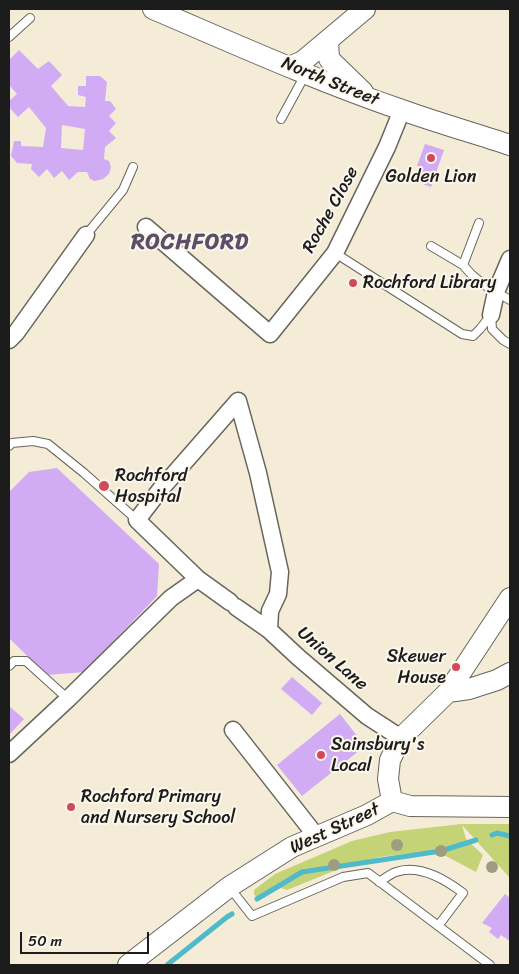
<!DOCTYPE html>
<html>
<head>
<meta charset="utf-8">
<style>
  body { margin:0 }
  #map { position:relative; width:519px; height:974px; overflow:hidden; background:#f4ecd6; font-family:Sriracha,sans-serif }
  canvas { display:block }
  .frame { position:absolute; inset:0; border:10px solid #1c1c1c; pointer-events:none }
  .scale { position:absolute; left:20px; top:932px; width:129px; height:22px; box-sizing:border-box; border:2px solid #1c1c1c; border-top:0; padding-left:6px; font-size:15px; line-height:18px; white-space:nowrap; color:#1c1c1c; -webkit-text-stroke:4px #fbf7ec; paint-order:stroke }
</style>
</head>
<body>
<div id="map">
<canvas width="519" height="974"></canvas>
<div class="frame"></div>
<div class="scale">50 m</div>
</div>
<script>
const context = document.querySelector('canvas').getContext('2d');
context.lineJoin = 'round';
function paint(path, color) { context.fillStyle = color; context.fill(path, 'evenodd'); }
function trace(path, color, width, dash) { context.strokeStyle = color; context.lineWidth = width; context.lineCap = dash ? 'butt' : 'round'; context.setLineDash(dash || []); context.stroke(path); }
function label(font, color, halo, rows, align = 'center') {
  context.font = font + ' Sriracha,sans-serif'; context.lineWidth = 4; context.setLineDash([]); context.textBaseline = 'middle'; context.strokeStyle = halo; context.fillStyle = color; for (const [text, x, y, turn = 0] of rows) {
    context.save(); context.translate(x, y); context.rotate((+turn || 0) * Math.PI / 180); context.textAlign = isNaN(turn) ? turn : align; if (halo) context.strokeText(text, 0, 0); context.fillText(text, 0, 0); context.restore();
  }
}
const green = new Path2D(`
  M461,824H510V878L462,825L466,839L483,855L476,872L444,855L412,853L380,857L346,866L287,890L281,888L261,898L256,897L254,894V890L275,874L352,841L390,832Z`);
const stream = new Path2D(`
  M492,835L497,833L510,836
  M257,899L302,872L441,851L476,840
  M167,965L227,917L232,914`);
const building = new Path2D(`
  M19,50L38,69L49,61L62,75L51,86L68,106L85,107L86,97L78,95V86H86V76H100L107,82L105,101H110L116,109L109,116L116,123L109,131L116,138L105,147L104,159L109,161L111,167L109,174L103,179L95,181L90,179L87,172H78L69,180L62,171L54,178L47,169L39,177L31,169L32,164L17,163L11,156L14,141H21V146L43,147L46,128L29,107L18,117L9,107V101L17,94L9,85V60ZM62,125L85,129L83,150L61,148Z
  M425,144L444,150L431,187L417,182L422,167L417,166Z
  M57,468L159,564L157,596L84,672L47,675L9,638V492L29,472Z
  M292,677L322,703L312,715L281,689Z
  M9,706L24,719L9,735Z
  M340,714L365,746L302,796L277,765Z
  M505,894L510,898V941L501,935L498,939L489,932L492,928L482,923Z`);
const service = new Path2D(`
  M9,37L30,18
  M281,119L305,75
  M86,235L123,190L133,167
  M431,246L463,265L471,274L484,285L510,300
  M335,253L462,334L473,336L480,329L491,315
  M463,265L479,223
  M491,315L492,329L503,340L510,344
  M9,446L12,443L33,441L48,444L84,473L137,520
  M9,666L14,661H26L68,699
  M379,882C384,879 390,874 396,872C419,864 446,880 463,893L438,926
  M230,888L252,916L343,877L368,873L490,965`);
const minor = new Path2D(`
  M146,227L270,334L335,253L387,147L402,110
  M491,315L496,292L510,259
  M9,340L16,333L86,235
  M198,579L137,520L160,490L238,401L258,473L280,572L278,594L270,611L269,630L298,657L367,716L401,738
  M236,607L269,630
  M233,730L317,837
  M9,754L68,699L171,598L198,579L230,602`);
const tertiary = new Path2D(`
  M153,9C235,44 317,81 402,110C438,123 474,133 510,145
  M328,40L329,59L363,92
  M289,67L303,61L365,9
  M448,692L469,689L497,680L510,673
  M392,801L388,779L390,760L401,738L448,692L510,598
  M392,801L410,806L510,807
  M128,965L229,887L292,847L367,815L392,801`);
const trees = [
  [397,845],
  [441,851],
  [334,865],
  [492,867]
];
const markers = [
  [431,158,5,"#d1495b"],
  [353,283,5,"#d1495b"],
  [104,486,6,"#d1495b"],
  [456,667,5,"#d1495b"],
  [321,755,5,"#d1495b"],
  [71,807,5,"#d1495b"]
];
const streetNames = [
  ["North Street",330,82,22],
  ["Roche Close",331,210,-61],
  ["Union Lane",332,659,41],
  ["West Street",335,829,-25]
];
const poiNames = [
  ["Golden Lion",431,177,"center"],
  ["Rochford Library",363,283],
  ["Rochford",115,476],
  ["Hospital",115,497],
  ["Skewer",446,657,"right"],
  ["House",446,678,"right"],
  ["Sainsbury's",331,745],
  ["Local",331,766],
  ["Rochford Primary",81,797],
  ["and Nursery School",81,818]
];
const districtNames = [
  ["ROCHFORD",190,243]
];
paint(green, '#c4d375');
trace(stream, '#4ebaca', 5);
paint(building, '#d1abf3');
trace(service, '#68655d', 10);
trace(minor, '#68655d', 19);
trace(tertiary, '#68655d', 22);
trace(service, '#fff', 8);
trace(minor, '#fff', 16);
trace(tertiary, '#fff', 20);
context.fillStyle = '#9e9d81';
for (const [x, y] of trees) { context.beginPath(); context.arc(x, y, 6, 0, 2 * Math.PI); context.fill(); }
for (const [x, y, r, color] of markers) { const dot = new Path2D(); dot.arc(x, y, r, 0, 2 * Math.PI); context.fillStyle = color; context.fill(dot); trace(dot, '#fbf7ec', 2); }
label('18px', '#1c1c1c', '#fbf7ec', streetNames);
label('18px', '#1c1c1c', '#fbf7ec', poiNames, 'left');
context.letterSpacing = '1px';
label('bold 22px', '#5b4e67', '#fbf7ec', districtNames);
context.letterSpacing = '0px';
</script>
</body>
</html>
